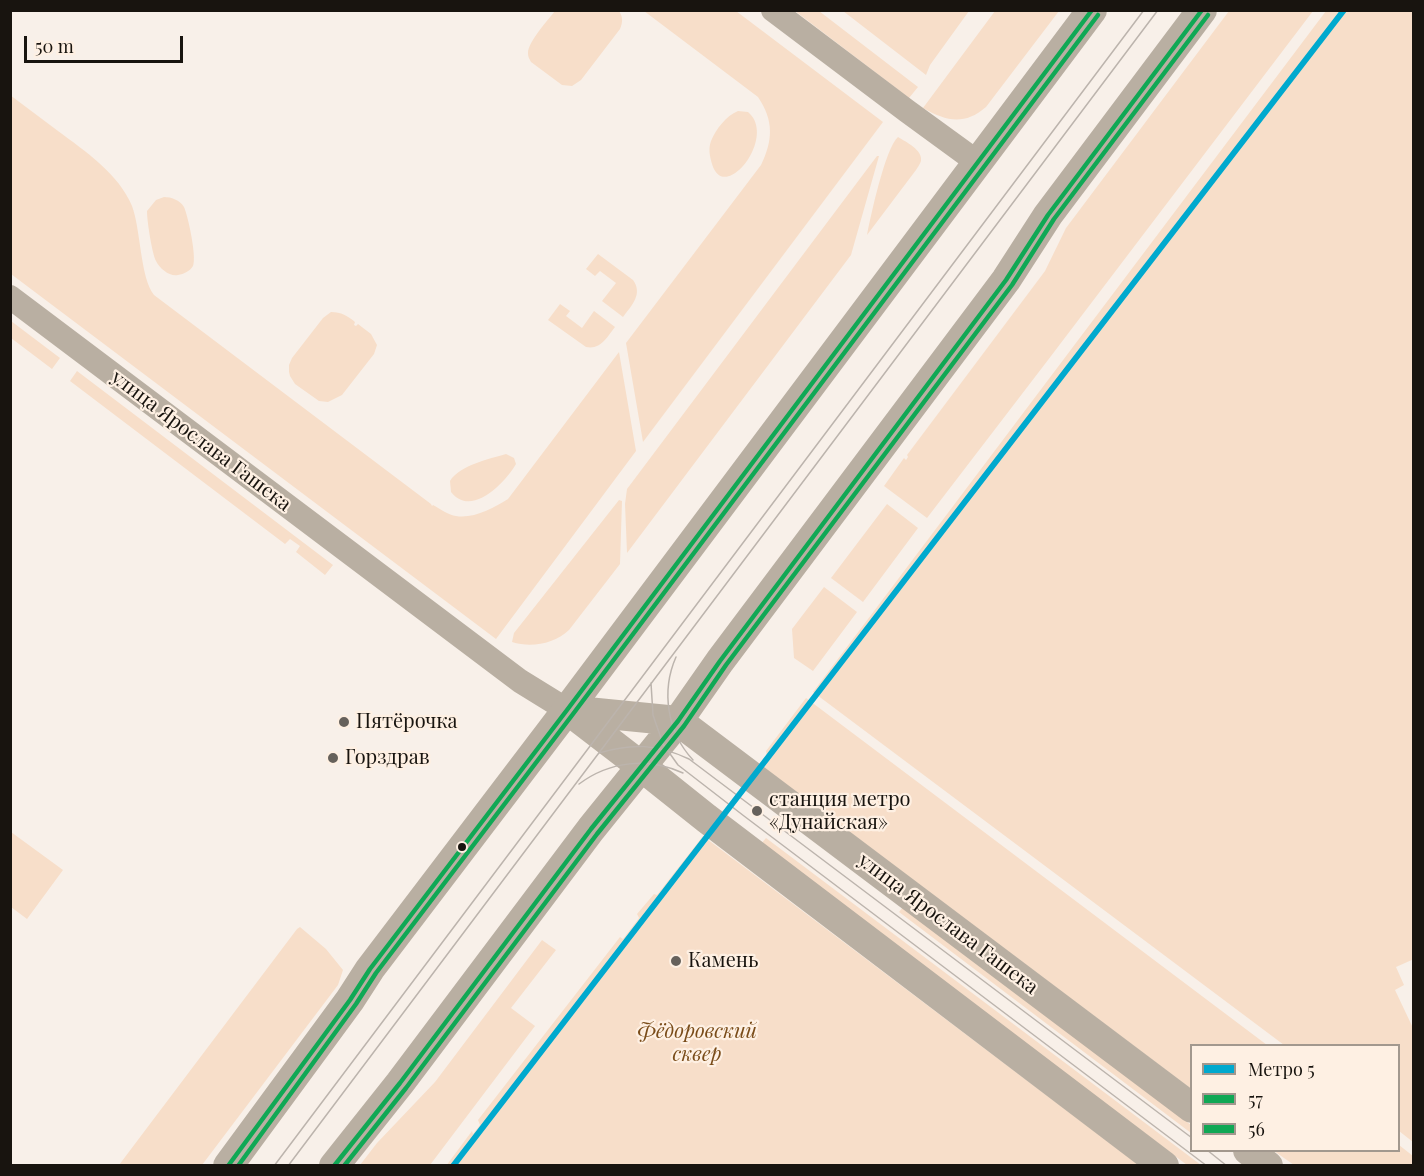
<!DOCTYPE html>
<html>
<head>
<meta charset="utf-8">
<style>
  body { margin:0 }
  #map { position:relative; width:1424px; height:1176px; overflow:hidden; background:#f8f0e9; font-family:"Playfair Display",serif }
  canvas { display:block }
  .frame { position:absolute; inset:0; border:12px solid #18140f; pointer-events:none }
  .legend { position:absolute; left:1190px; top:1044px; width:210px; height:108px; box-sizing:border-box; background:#fef0e3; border:2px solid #a2988e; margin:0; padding:8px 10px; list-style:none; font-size:18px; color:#18140f }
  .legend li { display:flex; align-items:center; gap:12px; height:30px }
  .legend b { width:30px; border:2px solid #a2988e }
  .scale { position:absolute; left:24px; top:36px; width:159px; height:27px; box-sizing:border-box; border:3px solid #18140f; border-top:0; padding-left:8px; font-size:18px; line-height:21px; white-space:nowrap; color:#18140f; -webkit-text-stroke:4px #fef0e3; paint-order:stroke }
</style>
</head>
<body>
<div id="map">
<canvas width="1424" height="1176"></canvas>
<div class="frame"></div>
<ul class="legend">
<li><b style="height:8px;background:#00a9ce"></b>Метро 5</li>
<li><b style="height:8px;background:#10a855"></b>57</li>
<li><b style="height:8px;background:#10a855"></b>56</li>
</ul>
<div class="scale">50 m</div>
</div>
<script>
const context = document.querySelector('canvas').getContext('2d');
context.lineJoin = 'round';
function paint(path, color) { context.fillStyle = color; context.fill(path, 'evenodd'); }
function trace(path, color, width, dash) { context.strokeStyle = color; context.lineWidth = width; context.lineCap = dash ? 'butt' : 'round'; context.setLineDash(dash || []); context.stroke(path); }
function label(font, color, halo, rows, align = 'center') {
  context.font = font + ' "Playfair Display",serif'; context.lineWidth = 4.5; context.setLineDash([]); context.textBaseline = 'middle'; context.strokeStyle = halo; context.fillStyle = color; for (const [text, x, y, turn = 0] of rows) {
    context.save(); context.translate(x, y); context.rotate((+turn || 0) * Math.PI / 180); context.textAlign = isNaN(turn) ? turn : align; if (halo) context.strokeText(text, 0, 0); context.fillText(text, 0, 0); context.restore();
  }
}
const green = new Path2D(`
  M555,11H619C623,17 623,22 620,29L581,80L572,86L562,85L531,62C529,58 528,57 528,53C528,42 548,20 555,11Z
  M644,11H736L883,122L643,442L626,343L761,165C773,140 774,121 758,97Z
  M795,11H819L918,87L909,98Z
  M843,11H969L930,65L926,75Z
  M995,11H1059L986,107C964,126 946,121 923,108Z
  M1229,11H1313L1048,360L927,518L884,486L904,458L906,460L908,457L907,455L1045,271L1066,228Z
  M1326,11H1413L1414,959L1396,967L1404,985L1395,990L1413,1028V1142L1399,1131L1398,1046L1284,1045L813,692Z
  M10,95C26,107 42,119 58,131C85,151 119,174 132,206C141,230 140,277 154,295L431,504L432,506L433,505C440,509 449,515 456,516C473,519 494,508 508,499L619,352L636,451L496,639L11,274Z
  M738,111L748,112C778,137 724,205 712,164C710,157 708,149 711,141C716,129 726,116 738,111Z
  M898,137C906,142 923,150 921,161C920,164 918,167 916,170L867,235C871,215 885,149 898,137Z
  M877,156H879L851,255L627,553L625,504L627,489Z
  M164,197C171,197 180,200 184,207C188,216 197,257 193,266C190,271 184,274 178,275C170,277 160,269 156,261C152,253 147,221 147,211L156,200Z
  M598,254L633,280C643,294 632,305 623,317L602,301L616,283L600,271L595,276L586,269Z
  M560,304L570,311L566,316L582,328L594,311L615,327C607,337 601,350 586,347L548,320Z
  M331,312C341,312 348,316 355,322L354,325L356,326L358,324L371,334L377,345L374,354L342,395L328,402L319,401L295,384L290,376L289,372V365L292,358L323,318Z
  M11,321L60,358L52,369L11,338Z
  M77,371L333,565L325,575L296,552L300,546L290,539L285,544L70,381Z
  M506,454L514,458L516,464C505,483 471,518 451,492L450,481C460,465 489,459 506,454Z
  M619,500L622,501L620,564L569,630C554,644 531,648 512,642L514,633Z
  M887,504L918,528L863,602L831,578Z
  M824,587L857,612L813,671L794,658L792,629Z
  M806,698L1267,1045L1192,1046L1191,1089L764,768L768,762L766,751Z
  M11,832L63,870L27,919L11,907Z
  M703,836L1139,1165L446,1166L472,1131L473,1134L480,1125L478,1120L620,937L623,939L639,918L637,914L654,894L657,895Z
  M766,838L1201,1165H1187L760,845Z
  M903,907L1191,1125V1133L899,912Z
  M300,927L326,949L343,970L338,985L202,1165H119L297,929Z
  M542,940L556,950L511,1008L535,1026L430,1165H360L377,1143L435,1082Z
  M1399,1145L1413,1156V1165H1294L1274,1151L1398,1150Z`);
const minor = new Path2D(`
  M773,10L907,111L977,162
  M10,297L520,681L567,710`);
const tertiary = new Path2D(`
  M567,710L678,721L1192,1108
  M568,710L637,763L706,818L1164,1166
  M1248,1150L1268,1166
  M228,1166L350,1000L370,969L567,710L1092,10
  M334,1166L400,1083L591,829L678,721L720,661L1006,280L1048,215L1202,10`);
const tram = new Path2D(`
  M676,657C661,691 667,732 693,760
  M651,683L653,715L663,744L678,765L744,816L1207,1166
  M599,753C632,743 657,744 689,759L1192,1138
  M579,784C610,761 648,757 683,773
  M1207,1150L1227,1166
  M274,1166L1144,10
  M288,1166L1158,10`);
const bus1 = new Path2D(`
  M228,1166L350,1000L370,969L567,710L1092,10
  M334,1166L400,1083L591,829L678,721L720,661L1006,280L1048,215L1202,10`);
const bus2 = new Path2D(`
  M238,1166L356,1004L376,973L573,714L1098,15
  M344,1166L406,1088L597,834L684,726L726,665L1012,285L1054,219L1208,15`);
const metro1 = new Path2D(`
  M453,1166L1344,10`);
const markers = [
  [344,722,6,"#66615b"],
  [333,758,6,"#66615b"],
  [757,811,6,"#66615b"],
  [462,847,5,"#18140f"],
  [676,961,6,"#66615b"]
];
const streetNames = [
  ["улица Ярослава Гашека",201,441,37],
  ["улица Ярослава Гашека",948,924,37]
];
const poiNames = [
  ["Пятёрочка",356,722],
  ["Горздрав",345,758],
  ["станция метро",769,800],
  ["«Дунайская»",769,823],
  ["Камень",688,961]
];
const parkNames = [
  ["Фёдоровский",697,1032],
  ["сквер",697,1055]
];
paint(green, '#f7dec9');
trace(minor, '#b9afa2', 24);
trace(tertiary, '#b9afa2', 30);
trace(tram, '#bcb4ad', 1.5);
trace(bus1, '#10a855', 4.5);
trace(bus2, '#10a855', 4.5);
trace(metro1, '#00a9ce', 6);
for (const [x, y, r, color] of markers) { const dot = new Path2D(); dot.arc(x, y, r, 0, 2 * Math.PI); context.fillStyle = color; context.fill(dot); trace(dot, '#fef0e3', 2); }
label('20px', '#18140f', '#fef0e3', streetNames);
label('20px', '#18140f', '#fef0e3', poiNames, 'left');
label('italic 20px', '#7a4c19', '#fef0e3', parkNames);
</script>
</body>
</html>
